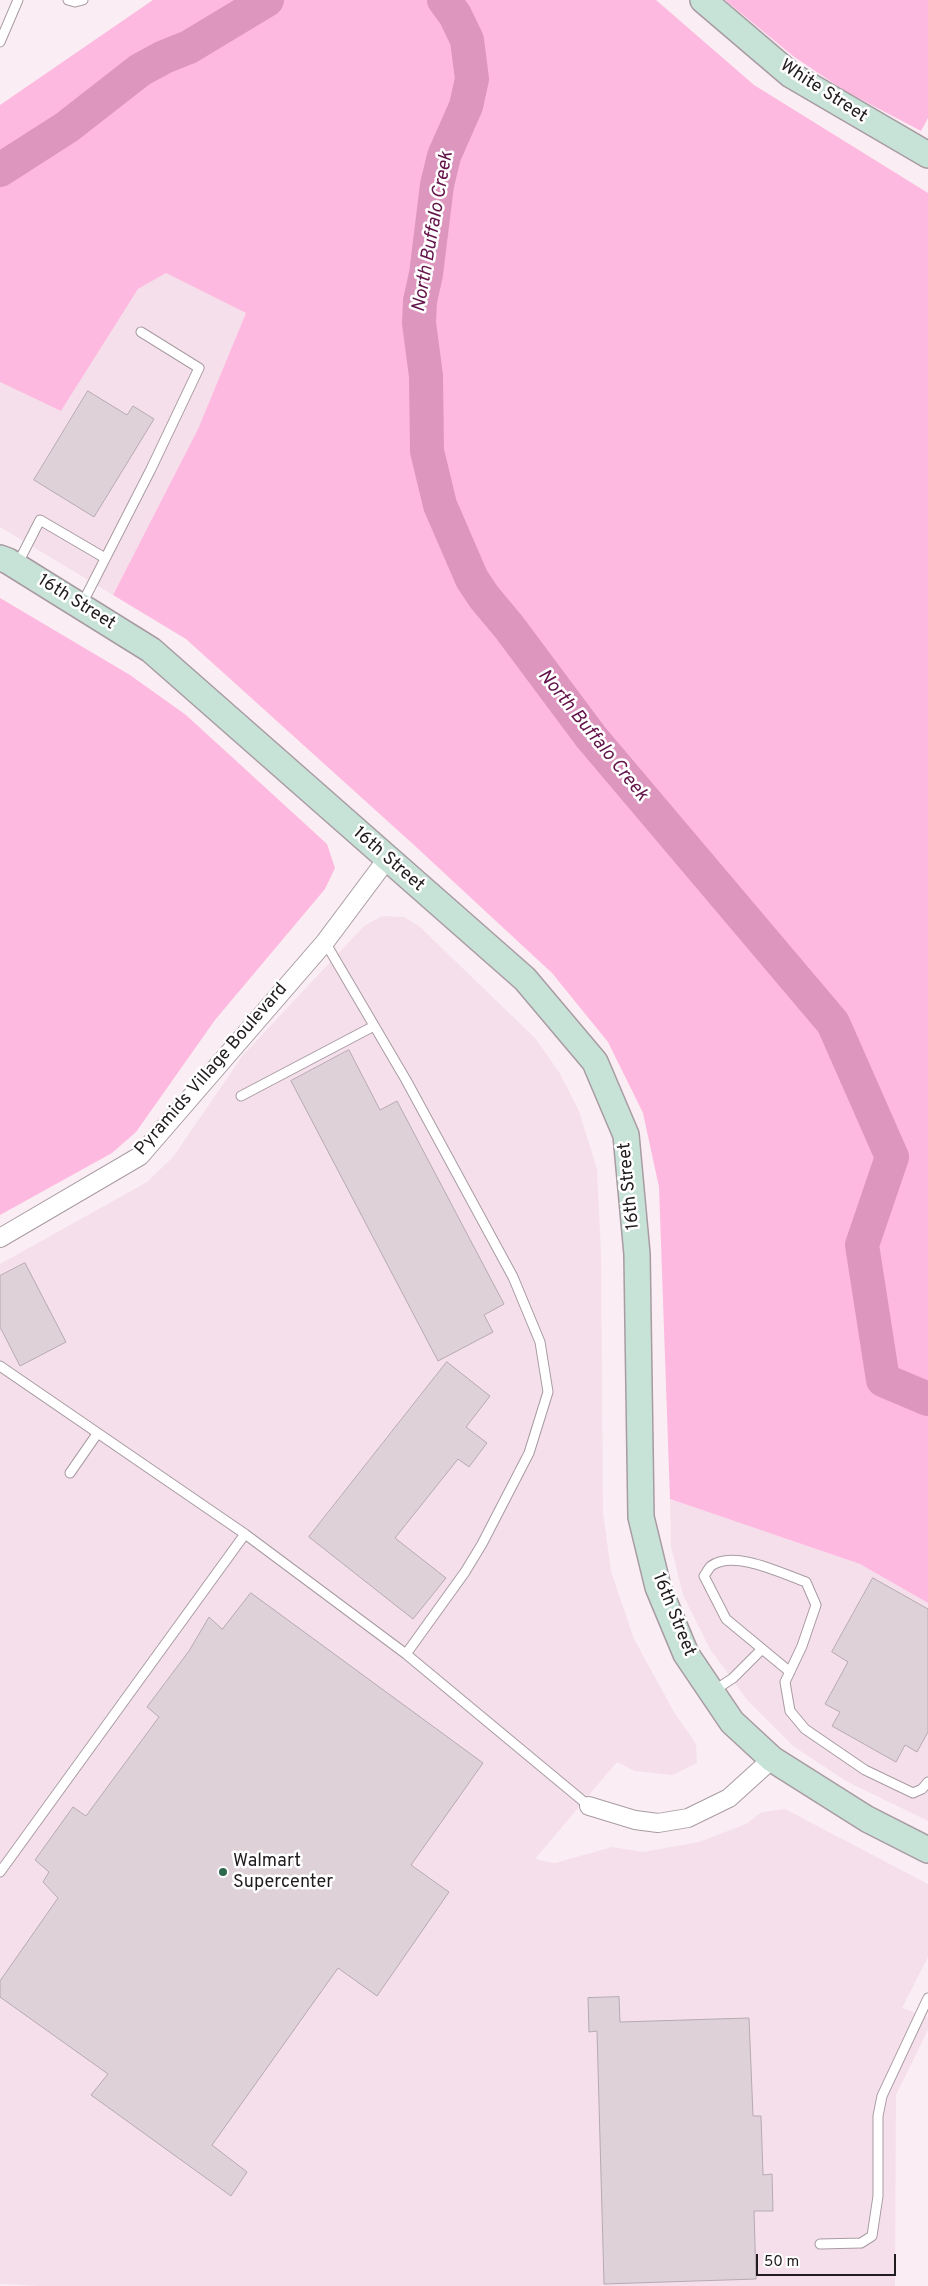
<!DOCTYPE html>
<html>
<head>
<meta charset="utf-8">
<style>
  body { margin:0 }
  #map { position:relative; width:928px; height:2286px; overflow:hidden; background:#fbedf4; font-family:Overpass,sans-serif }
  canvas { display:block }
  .scale { position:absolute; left:756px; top:2254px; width:140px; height:22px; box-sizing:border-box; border:2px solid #211c1e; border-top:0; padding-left:6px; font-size:15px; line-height:18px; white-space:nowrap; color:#211c1e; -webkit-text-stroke:4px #fff; paint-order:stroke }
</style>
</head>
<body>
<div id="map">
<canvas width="928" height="2286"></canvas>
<div class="scale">50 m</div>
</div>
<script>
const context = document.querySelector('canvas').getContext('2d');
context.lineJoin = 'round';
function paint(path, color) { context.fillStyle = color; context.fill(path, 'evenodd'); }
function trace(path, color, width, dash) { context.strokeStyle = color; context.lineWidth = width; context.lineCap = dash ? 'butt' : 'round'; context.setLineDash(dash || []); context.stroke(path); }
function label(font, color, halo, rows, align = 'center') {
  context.font = font + ' Overpass,sans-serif'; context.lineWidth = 5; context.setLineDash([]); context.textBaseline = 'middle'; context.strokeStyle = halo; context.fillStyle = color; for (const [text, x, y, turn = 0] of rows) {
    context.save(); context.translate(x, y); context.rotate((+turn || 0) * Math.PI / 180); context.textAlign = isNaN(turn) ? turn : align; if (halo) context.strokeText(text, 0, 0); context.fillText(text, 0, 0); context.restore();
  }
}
const built = new Path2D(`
  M166,273L246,313L198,429L113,595L0,527V382L61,411L138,289Z
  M382,916L404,917L419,926L535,1038L559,1072L579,1111L597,1169L601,1253L603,1512L611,1571L634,1639L674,1712L696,1744L697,1763L673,1775L635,1771L617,1762L535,1859L555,1863L612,1847L643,1852L699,1842L746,1824L762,1812L785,1809L928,1884V1957L902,2008L928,2017V2030L896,2095L895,2286H39L0,2284V1264L147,1182L173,1157L243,1055L364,926Z
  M670,1499L860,1564L928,1603V1821L846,1781L793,1746L747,1700L710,1649L683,1595L671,1546Z`);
const green = new Path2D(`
  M153,0H656L754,85L928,193V1603L860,1564L670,1499L659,1187L643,1113L608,1042L552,973L414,845L186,639L113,595L198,429L246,313L166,273L138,289L61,411L0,382V105Z
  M725,0H928V118L921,131L845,91L793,56Z
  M0,598L130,675L186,715L327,844L335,868L325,889L215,1020L136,1132L112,1153L0,1215Z`);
const river = new Path2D(`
  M444,0L455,15L467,40L472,79L466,106L444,156L437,185L426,274L420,301L419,323L426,376L427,451L440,505L472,579L484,597L509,627L591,737L833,1023L892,1157L862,1245L883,1380L928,1399
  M0,170L67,127L140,70L164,57L189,47L267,0`);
const building = new Path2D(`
  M88,391L127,415L133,406L154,419L94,517L34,480Z
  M349,1050L380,1110L397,1101L504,1304L484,1315L493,1332L438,1361L291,1081Z
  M25,1263L66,1342L20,1366L0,1327V1276Z
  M447,1362L490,1396L466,1427L487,1443L469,1467L458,1459L395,1538L446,1578L413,1619L309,1537Z
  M873,1578L928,1609V1732L917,1752L905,1745L896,1762L832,1726L840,1712L825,1704L848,1662L832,1652Z
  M251,1593L483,1763L411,1865L449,1892L377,1996L338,1968L212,2145L247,2172L231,2196L91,2095L108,2074L0,1997V1981L58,1898L43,1882L49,1872L35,1860L73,1807L86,1816L159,1717L147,1707L189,1651L209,1617L222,1629Z
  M619,1997L620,2022L749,2018L753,2116H761L763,2175L772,2174L773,2211H754L756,2279L604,2284L597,2031L589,2032L588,1998Z`);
const lane = new Path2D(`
  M68,0L75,2L83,0
  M0,42L18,0
  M17,565L40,520L105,558
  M82,604L151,469L199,368L141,332
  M325,942L406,1080L513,1277L540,1342L548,1392L529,1453L482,1544L465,1572L406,1654
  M241,1096L374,1026
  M0,1366L245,1534L406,1654L589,1806
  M70,1473L97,1434
  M790,1672L726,1619L704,1576C706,1573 709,1568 711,1566C734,1549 783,1574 806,1582L816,1605L802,1646L785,1682L790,1711L805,1729L865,1770L913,1793L922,1789L928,1782
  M712,1692L733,1678L762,1649
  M0,1872L245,1534
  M820,2244L861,2243L872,2236L878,2196V2116L882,2096L928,1998`);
const street = new Path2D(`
  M0,1238L140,1156L325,942L387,859
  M589,1806L635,1820L658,1823L688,1818L729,1798L772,1759`);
const secondary = new Path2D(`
  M703,0L791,75L928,155
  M0,558L8,561L151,650L525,979L595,1062L626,1135L637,1254L641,1517L658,1587L686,1654L732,1722L772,1759L867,1819L928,1850`);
const markers = [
  [223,1872,5,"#2e664e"]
];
const streetNames = [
  ["White Street",823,92,33],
  ["16th Street",76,603,32],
  ["16th Street",388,860,41],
  ["Pyramids Village Boulevard",212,1070,-49],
  ["16th Street",630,1186,-96],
  ["16th Street",673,1615,68]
];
const poiNames = [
  ["Walmart",233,1862],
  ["Supercenter",233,1883]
];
const waterNames = [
  ["North Buffalo Creek",434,232,-80],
  ["North Buffalo Creek",592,736,51]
];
paint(built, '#f5dfeb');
paint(green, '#fdb9df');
trace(river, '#dd97bf', 34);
paint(building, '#dfd1d8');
trace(building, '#b7aab1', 1);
trace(lane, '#a89ba2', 11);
trace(street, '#a89ba2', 20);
trace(secondary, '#a89ba2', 28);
trace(lane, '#fff', 9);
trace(street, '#fff', 18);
trace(secondary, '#c7e2d7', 25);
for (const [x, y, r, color] of markers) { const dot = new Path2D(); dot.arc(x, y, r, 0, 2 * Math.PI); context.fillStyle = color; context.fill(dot); trace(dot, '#fff', 2); }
label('18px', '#211c1e', '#fff', streetNames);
label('18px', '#211c1e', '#fff', poiNames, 'left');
label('italic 19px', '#631349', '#fff', waterNames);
</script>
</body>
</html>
